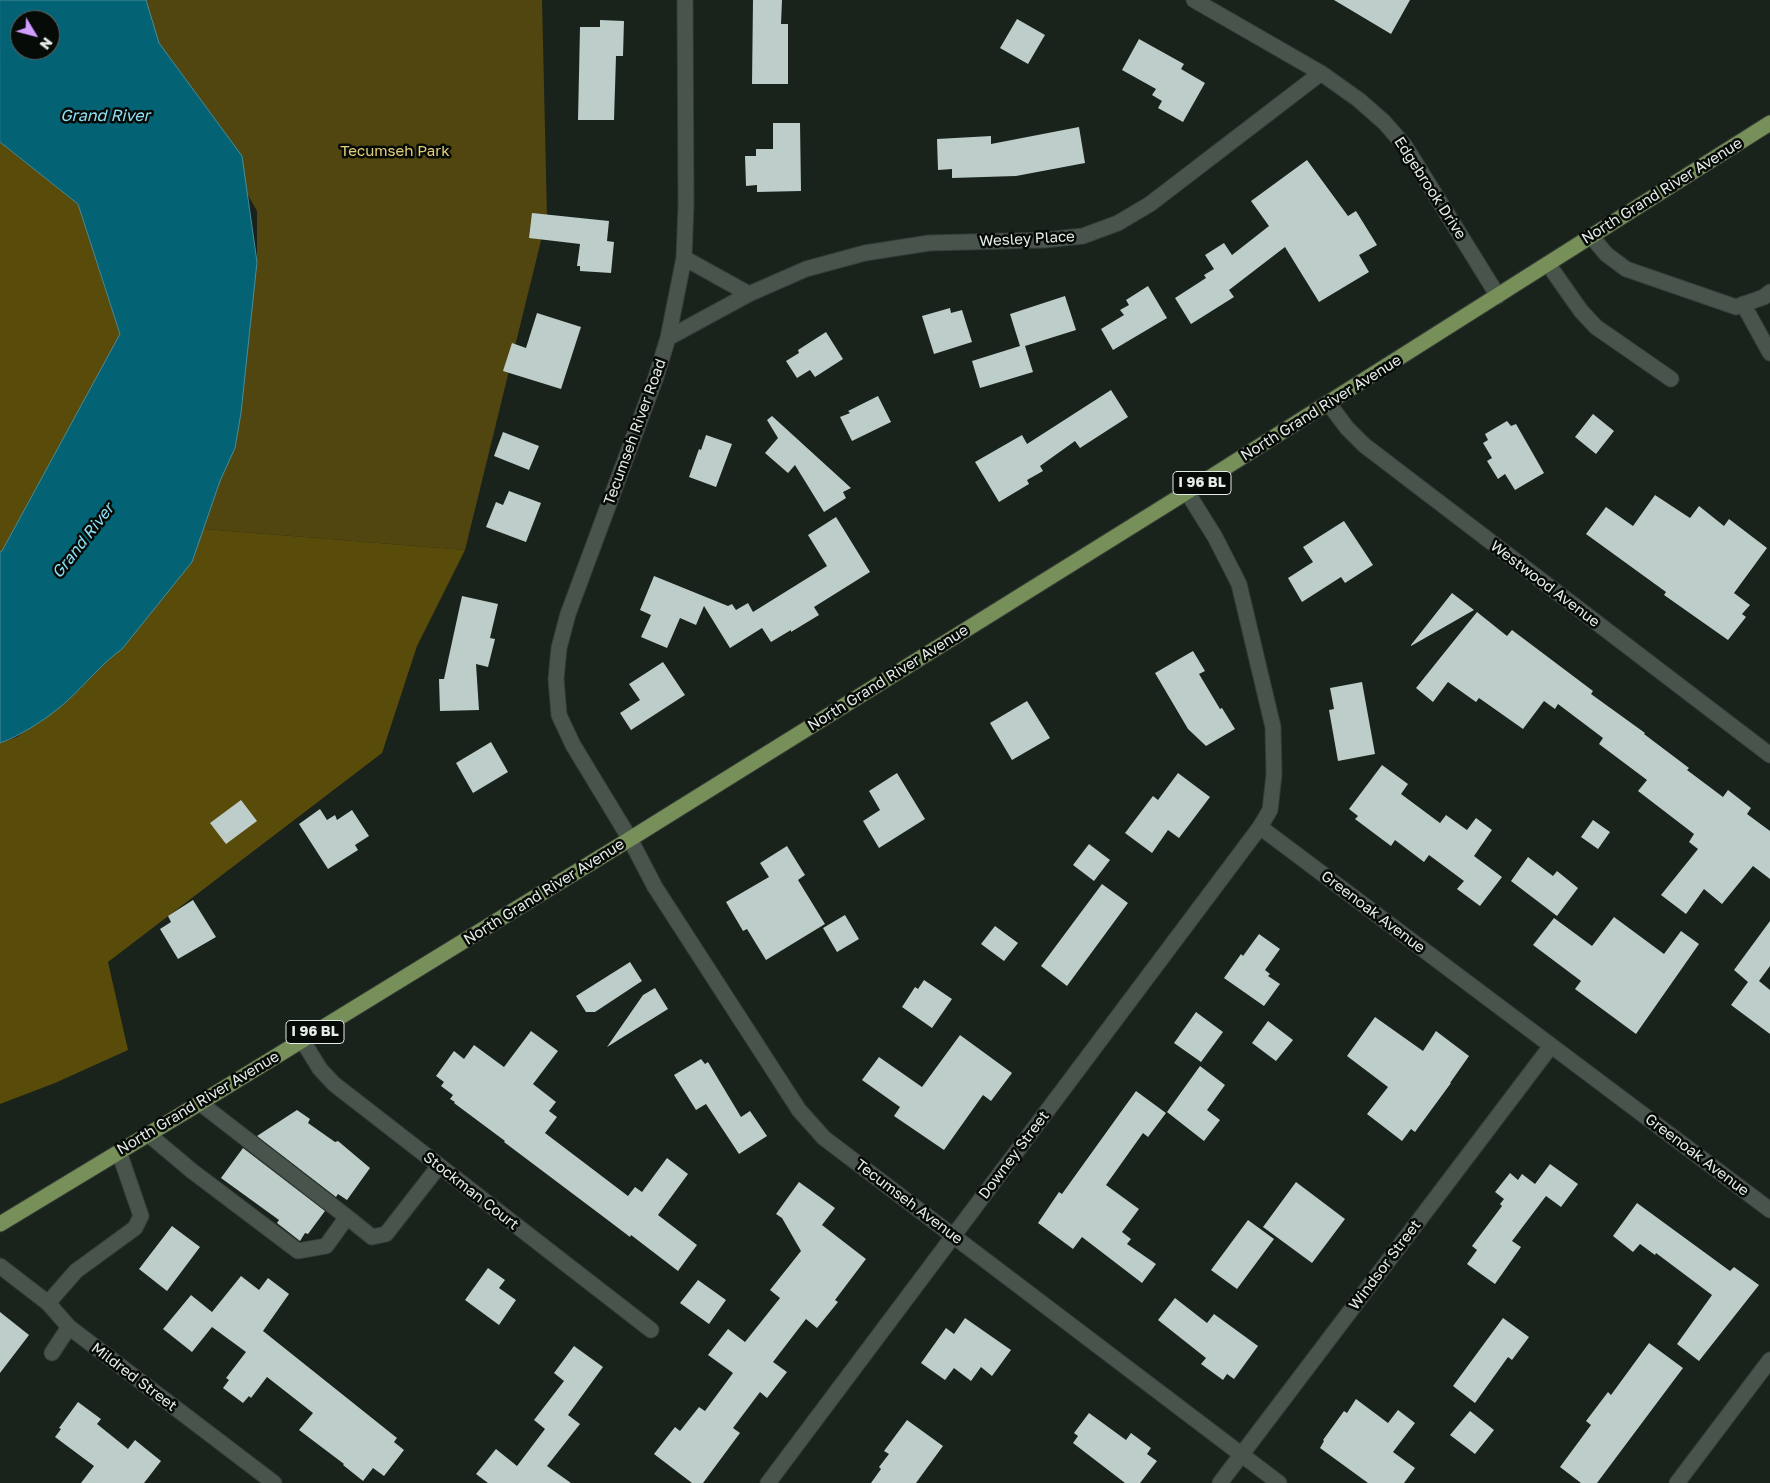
<!DOCTYPE html>
<html>
<head>
<meta charset="utf-8">
<style>
  body { margin:0 }
  #map { position:relative; width:1770px; height:1483px; overflow:hidden; background:#19231c; font-family:"Golos Text",sans-serif }
  canvas { display:block }
  .north { position:absolute; left:10px; top:10px; width:50px; height:50px; box-sizing:border-box; background:#070b08; border:1px solid #606562; border-radius:50%; rotate:127deg; font-size:14px; font-weight:700; line-height:20px; text-align:center; color:#e5ece8 }
  .north::after { content:''; display:block; margin:auto; width:18px; height:22px; background:#d19dfe; clip-path:polygon(50% 0,100% 100%,50% 72%,0 100%) }
</style>
</head>
<body>
<div id="map">
<canvas width="1770" height="1483"></canvas>
<div class="north">N</div>
</div>
<script>
const context = document.querySelector('canvas').getContext('2d');
context.lineJoin = 'round';
function paint(path, color) { context.fillStyle = color; context.fill(path, 'evenodd'); }
function trace(path, color, width, dash) { context.strokeStyle = color; context.lineWidth = width; context.lineCap = dash ? 'butt' : 'round'; context.setLineDash(dash || []); context.stroke(path); }
function label(font, color, halo, rows, align = 'center') {
  context.font = font + ' "Golos Text",sans-serif'; context.lineWidth = 5; context.setLineDash([]); context.textBaseline = 'middle'; context.strokeStyle = halo; context.fillStyle = color; for (const [text, x, y, turn = 0] of rows) {
    context.save(); context.translate(x, y); context.rotate((+turn || 0) * Math.PI / 180); context.textAlign = isNaN(turn) ? turn : align; if (halo) context.strokeText(text, 0, 0); context.fillText(text, 0, 0); context.restore();
  }
}
const green = new Path2D(`
  M72,0H542L547,216L465,550L193,528L257,262V211L168,55Z`);
const forest = new Path2D(`
  M0,142L78,204L120,335L2,551L0,552Z
  M193,528L465,550L417,646L382,753L108,962L128,1050L55,1083L0,1104V743L17,737L65,703L111,657L122,649L150,612Z`);
const water = new Path2D(`
  M0,0H146L159,43L242,156L257,262L241,413L235,448L220,481L192,562L122,649C101,664 85,685 66,702C48,718 22,735 0,743V552L2,551L120,334L78,204L0,142ZM20,20H50V50H20Z`);
const building = new Path2D(`
  M753,0H782L781,24H788V84H752Z
  M1334,0H1410L1391,34Z
  M1017,19L1045,35L1028,64L1000,48Z
  M600,20L624,21L623,56H616L614,120H578L580,27H600Z
  M1139,39L1184,64L1181,69L1205,83L1183,122L1158,108L1162,101L1152,95L1156,89L1122,70Z
  M773,123H800L801,191L757,192V185L746,186L745,156H756V149H773Z
  M1079,127L1085,163L1016,176L952,178V169L938,170L937,139L991,136V144Z
  M1307,160L1348,216L1356,211L1377,245L1359,255L1369,272L1319,302L1285,247L1229,290L1234,297L1191,324L1175,298L1206,278L1204,275L1214,269L1205,255L1224,243L1232,255L1269,226L1251,201Z
  M532,213L609,221L607,241L614,242L611,273L580,271V266H577L580,244L529,238Z
  M1148,286L1167,318L1113,350L1101,329L1124,315L1120,310L1129,305L1126,300Z
  M1065,296L1076,330L1025,346L1033,372L980,388L972,361L1020,346L1010,314Z
  M950,308L951,313L962,310L972,342L934,354L922,316Z
  M537,313L581,327L561,389L503,371L512,343L526,348Z
  M826,332L843,359L815,377L810,370L797,378L786,361L799,353L798,350Z
  M1111,390L1128,417L1080,448L1075,441L1040,466L1043,471L1027,480L1029,484L999,502L975,462L1022,435L1027,444Z
  M878,396L891,422L852,441L840,417L850,413L848,411Z
  M1593,414L1614,431L1596,454L1575,437Z
  M772,416L851,488L843,492L846,498L824,512L795,465L788,473L765,453L778,438L767,420Z
  M1507,421L1511,426L1516,424L1544,473L1515,490L1505,474L1498,479L1487,461L1492,458L1483,443L1488,440L1485,434Z
  M503,432L539,446L529,470L494,456Z
  M706,435L732,444L716,487L689,477L699,449L701,450Z
  M509,491L541,503L526,542L486,527L496,502L503,505Z
  M1655,495L1690,518L1699,506L1724,526L1729,519L1767,548L1734,593L1750,605L1742,614L1746,617L1728,640L1664,595L1666,592L1586,534L1606,507L1633,526Z
  M836,517L870,572L814,607L819,615L791,632V630L771,642L762,628L730,648L704,606L696,625L680,618L667,648L641,637L651,615L640,610L654,576L728,606L732,604L736,610L748,603L753,612L827,566L808,535Z
  M1344,521L1373,565L1345,583L1341,577L1302,602L1288,578L1313,562L1303,547Z
  M1452,593L1474,610L1411,646V645Z
  M462,596L498,604L490,638L495,639L488,667L476,664L479,710L440,711L439,679H444Z
  M1477,612L1507,636L1512,630L1593,691L1591,694L1645,733L1644,734L1689,768L1687,770L1723,797L1728,790L1751,808L1747,814L1770,831V879L1753,866L1722,904L1704,889L1686,914L1661,895L1698,849L1689,842L1694,834L1638,791L1647,780L1599,744L1603,738L1558,704L1555,709L1544,701L1523,729L1479,698L1476,702L1448,682L1433,702L1416,688Z
  M1193,651L1205,671L1199,674L1220,709L1222,708L1235,729L1206,746L1188,729L1155,673Z
  M663,662L685,695L631,730L620,713L640,700L629,684Z
  M1362,682L1375,754L1338,761L1329,710L1334,709L1330,688Z
  M1027,701L1050,738L1012,760L990,723Z
  M491,742L508,772L473,793L456,763Z
  M1382,765L1408,784L1401,794L1440,823L1446,815L1467,830L1476,818L1492,830L1474,856L1502,877L1480,906L1457,889L1464,881L1429,855L1424,862L1395,840L1391,846L1355,819L1358,816L1349,809Z
  M897,773L925,819L879,848L863,821L880,810L869,791Z
  M1178,773L1210,797L1179,838L1168,830L1152,853L1125,833L1153,796L1158,800Z
  M241,800L257,821L226,844L210,823Z
  M320,809L327,820L335,815L337,820L352,810L369,836L355,845L358,850L328,869L299,824Z
  M1593,820L1610,832L1598,849L1581,837Z
  M1089,844L1110,860L1094,881L1073,865Z
  M787,846L805,875L798,880L825,924L766,960L747,929L743,931L726,902L769,877L760,863Z
  M1528,857L1553,876L1557,871L1578,888L1557,916L1511,881Z
  M1102,884L1128,903L1067,986L1041,966Z
  M193,900L216,937L178,959L160,929L171,922L168,916Z
  M845,915L859,939L837,952L823,928Z
  M1614,917L1664,954L1681,931L1699,944L1636,1034L1575,989L1581,981L1533,945L1554,918L1592,946Z
  M1770,921V966L1759,981L1770,990V1034L1731,1005L1748,982L1734,970Z
  M995,926L1018,943L1004,961L981,944Z
  M1259,934L1280,949L1265,970L1270,974L1268,976L1280,984L1264,1006L1224,978L1241,954L1243,956Z
  M630,962L642,981L595,1012H586L576,996Z
  M924,980L952,999L932,1028L902,1007L915,987L918,989Z
  M655,988L668,1009L607,1047L643,995Z
  M1196,1012L1223,1032L1201,1062L1174,1043Z
  M1375,1017L1423,1051L1436,1031L1469,1056L1450,1083H1451L1415,1132L1411,1129L1402,1141L1367,1114L1388,1087L1347,1056Z
  M1268,1021L1293,1040L1276,1061L1252,1043Z
  M531,1031L558,1051L533,1084L556,1102L549,1111L557,1117L545,1133L628,1196L635,1187L642,1192L667,1158L688,1174L658,1215L697,1245L678,1271L631,1235L630,1237L609,1221L504,1142L505,1141L454,1103L455,1102L450,1099L453,1095L441,1086L444,1082L436,1076L454,1051L464,1059L474,1045L504,1067Z
  M960,1035L1012,1073L991,1101L983,1095L944,1150L894,1116L900,1107L862,1080L879,1057L922,1087Z
  M701,1059L705,1064L708,1062L741,1117L750,1111L767,1136L739,1154L706,1104L696,1110L674,1075Z
  M1200,1066L1225,1085L1207,1110L1220,1120L1204,1141L1167,1112Z
  M1136,1091L1166,1113L1148,1137L1143,1133L1106,1185L1139,1209L1122,1232L1131,1239L1127,1244L1156,1264L1142,1283L1082,1237L1073,1249L1038,1223L1059,1192L1062,1194Z
  M297,1110L310,1119L308,1123L335,1142L338,1141L370,1168L347,1200L338,1194L336,1197L257,1136Z
  M243,1148L325,1211L308,1234L305,1233L300,1241L277,1223L279,1220L221,1178Z
  M1550,1164L1578,1184L1561,1207L1546,1196L1512,1241L1521,1247L1495,1284L1467,1264L1477,1250L1472,1246L1502,1206L1500,1204L1504,1199L1495,1192L1510,1173L1518,1180L1522,1174L1535,1184Z
  M799,1182L835,1208L822,1225L866,1259L835,1300L838,1302L817,1328L806,1319L773,1362L787,1372L767,1398L760,1392L733,1428L740,1433L703,1483H692L654,1454L675,1427L680,1431L699,1407L705,1411L733,1373L708,1355L728,1329L745,1342L780,1298L770,1290L801,1251L782,1218L776,1214Z
  M1296,1182L1345,1219L1312,1263L1263,1227Z
  M1637,1203L1730,1271L1734,1267L1759,1285L1699,1361L1677,1344L1712,1295L1656,1253L1655,1255L1640,1244L1633,1252L1613,1236Z
  M1248,1220L1274,1239L1237,1289L1211,1270Z
  M172,1226L200,1247L167,1291L139,1269Z
  M488,1268L505,1280L499,1288L516,1300L499,1325L465,1300Z
  M241,1276L259,1290L268,1278L289,1294L263,1331L397,1438L394,1442L404,1450L384,1476L373,1468L363,1481L343,1465L344,1464L299,1430L313,1413L267,1377L251,1398L249,1396L243,1403L223,1388L229,1380L226,1378L246,1352L212,1327L192,1352L163,1329L191,1295L212,1312Z
  M698,1280L726,1300L709,1324L680,1303Z
  M1175,1298L1207,1323L1214,1314L1258,1346L1234,1379L1227,1374L1223,1380L1201,1364L1206,1358L1158,1320Z
  M0,1312L29,1335L0,1373Z
  M965,1318L1011,1350L992,1376L981,1367L971,1381L954,1368L945,1380L921,1363L946,1328L954,1334Z
  M1503,1318L1529,1337L1512,1360L1508,1357L1475,1403L1453,1386Z
  M1649,1343L1683,1368L1597,1483H1581L1560,1467L1591,1425L1586,1421L1608,1392L1611,1395Z
  M574,1346L603,1367L568,1415L580,1424L547,1466L571,1483H488L476,1474L496,1449L517,1466L545,1429L534,1420L564,1381L554,1373Z
  M1356,1399L1388,1423L1398,1410L1415,1423L1393,1452L1415,1468L1404,1483H1368L1320,1448L1324,1441L1323,1440L1344,1411L1347,1413Z
  M78,1402L101,1419L97,1424L128,1449L135,1440L161,1461L144,1483H81L94,1466L55,1437L61,1429L59,1428Z
  M1470,1411L1494,1430L1475,1454L1450,1435Z
  M1089,1413L1126,1440L1131,1433L1151,1448L1147,1454L1157,1461L1140,1483H1125L1073,1443L1078,1436L1074,1433Z
  M907,1420L943,1446L916,1483H871L881,1469L879,1467L889,1454L884,1451Z`);
const minor = new Path2D(`
  M685,0L686,205L684,258L668,338L656,377L568,614L559,648L556,679L559,715L573,745L630,839L655,887L799,1110L824,1138L1279,1483
  M1194,0L1321,73L1359,100L1384,122L1405,146L1498,296
  M1591,236L1606,254L1626,269L1736,307L1764,297L1770,292
  M1548,264L1581,311L1596,327L1671,379
  M749,294L806,269L865,253L929,243L1044,240L1083,236L1118,223L1150,204L1321,73
  M1743,304L1770,353
  M668,338L749,294L684,258
  M1329,404L1347,428L1364,445L1770,755
  M1187,492L1215,537L1239,584L1273,727L1274,775L1270,810L1260,827L1770,1210
  M302,1040L320,1069L334,1084L651,1330
  M200,1103L347,1217
  M148,1134L192,1171L298,1251L326,1246L347,1217L372,1237L386,1234L439,1166
  M0,1266L48,1303L69,1327L274,1483
  M48,1303L76,1271L135,1228L141,1216L119,1152
  M52,1353L69,1327
  M768,1483L1260,827
  M1220,1483L1551,1046
  M1677,1483L1770,1360`);
const major = new Path2D(`
  M0,1224L200,1103L630,839L1187,492L1770,123`);
const shields = [
  [1202,483,58],
  [315,1032,58]
];
const shieldNames = [
  ["I 96 BL",1202,483],
  ["I 96 BL",315,1032]
];
const parkNames = [
  ["Tecumseh Park",395,151]
];
const streetNames = [
  ["Edgebrook Drive",1430,188,57],
  ["North Grand River Avenue",1662,191,-32],
  ["Wesley Place",1027,239,-3],
  ["North Grand River Avenue",1321,408,-32],
  ["Tecumseh River Road",635,432,-70],
  ["Westwood Avenue",1545,584,37],
  ["North Grand River Avenue",888,678,-32],
  ["North Grand River Avenue",544,892,-32],
  ["Greenoak Avenue",1373,912,37],
  ["North Grand River Avenue",198,1103,-31],
  ["Downey Street",1014,1155,-53],
  ["Greenoak Avenue",1697,1155,37],
  ["Stockman Court",471,1191,38],
  ["Tecumseh Avenue",909,1202,37],
  ["Windsor Street",1385,1265,-53],
  ["Mildred Street",134,1377,37]
];
const waterNames = [
  ["Grand River",105,116],
  ["Grand River",83,541,-52]
];
paint(green, '#524610');
paint(forest, '#594c0a');
paint(water, '#046275');
trace(water, '#488b98', 1);
paint(building, '#bccdca');
trace(minor, '#363d38', 17);
trace(major, '#363d38', 17);
trace(minor, '#49544d', 15);
trace(major, '#778f59', 15);
for (const [x, y, w] of shields) { const box = new Path2D(); box.roundRect(x - w / 2, y - 11.5, w, 23, 4); context.fillStyle = '#070b08'; context.fill(box); trace(box, '#e5ece8', 1); }
label('bold 14px', '#e5ece8', null, shieldNames);
label('15px', '#e5d078', '#070b08', parkNames);
label('15px', '#e5ece8', '#070b08', streetNames);
label('italic 16px', '#8ce1f8', '#070b08', waterNames);
</script>
</body>
</html>
